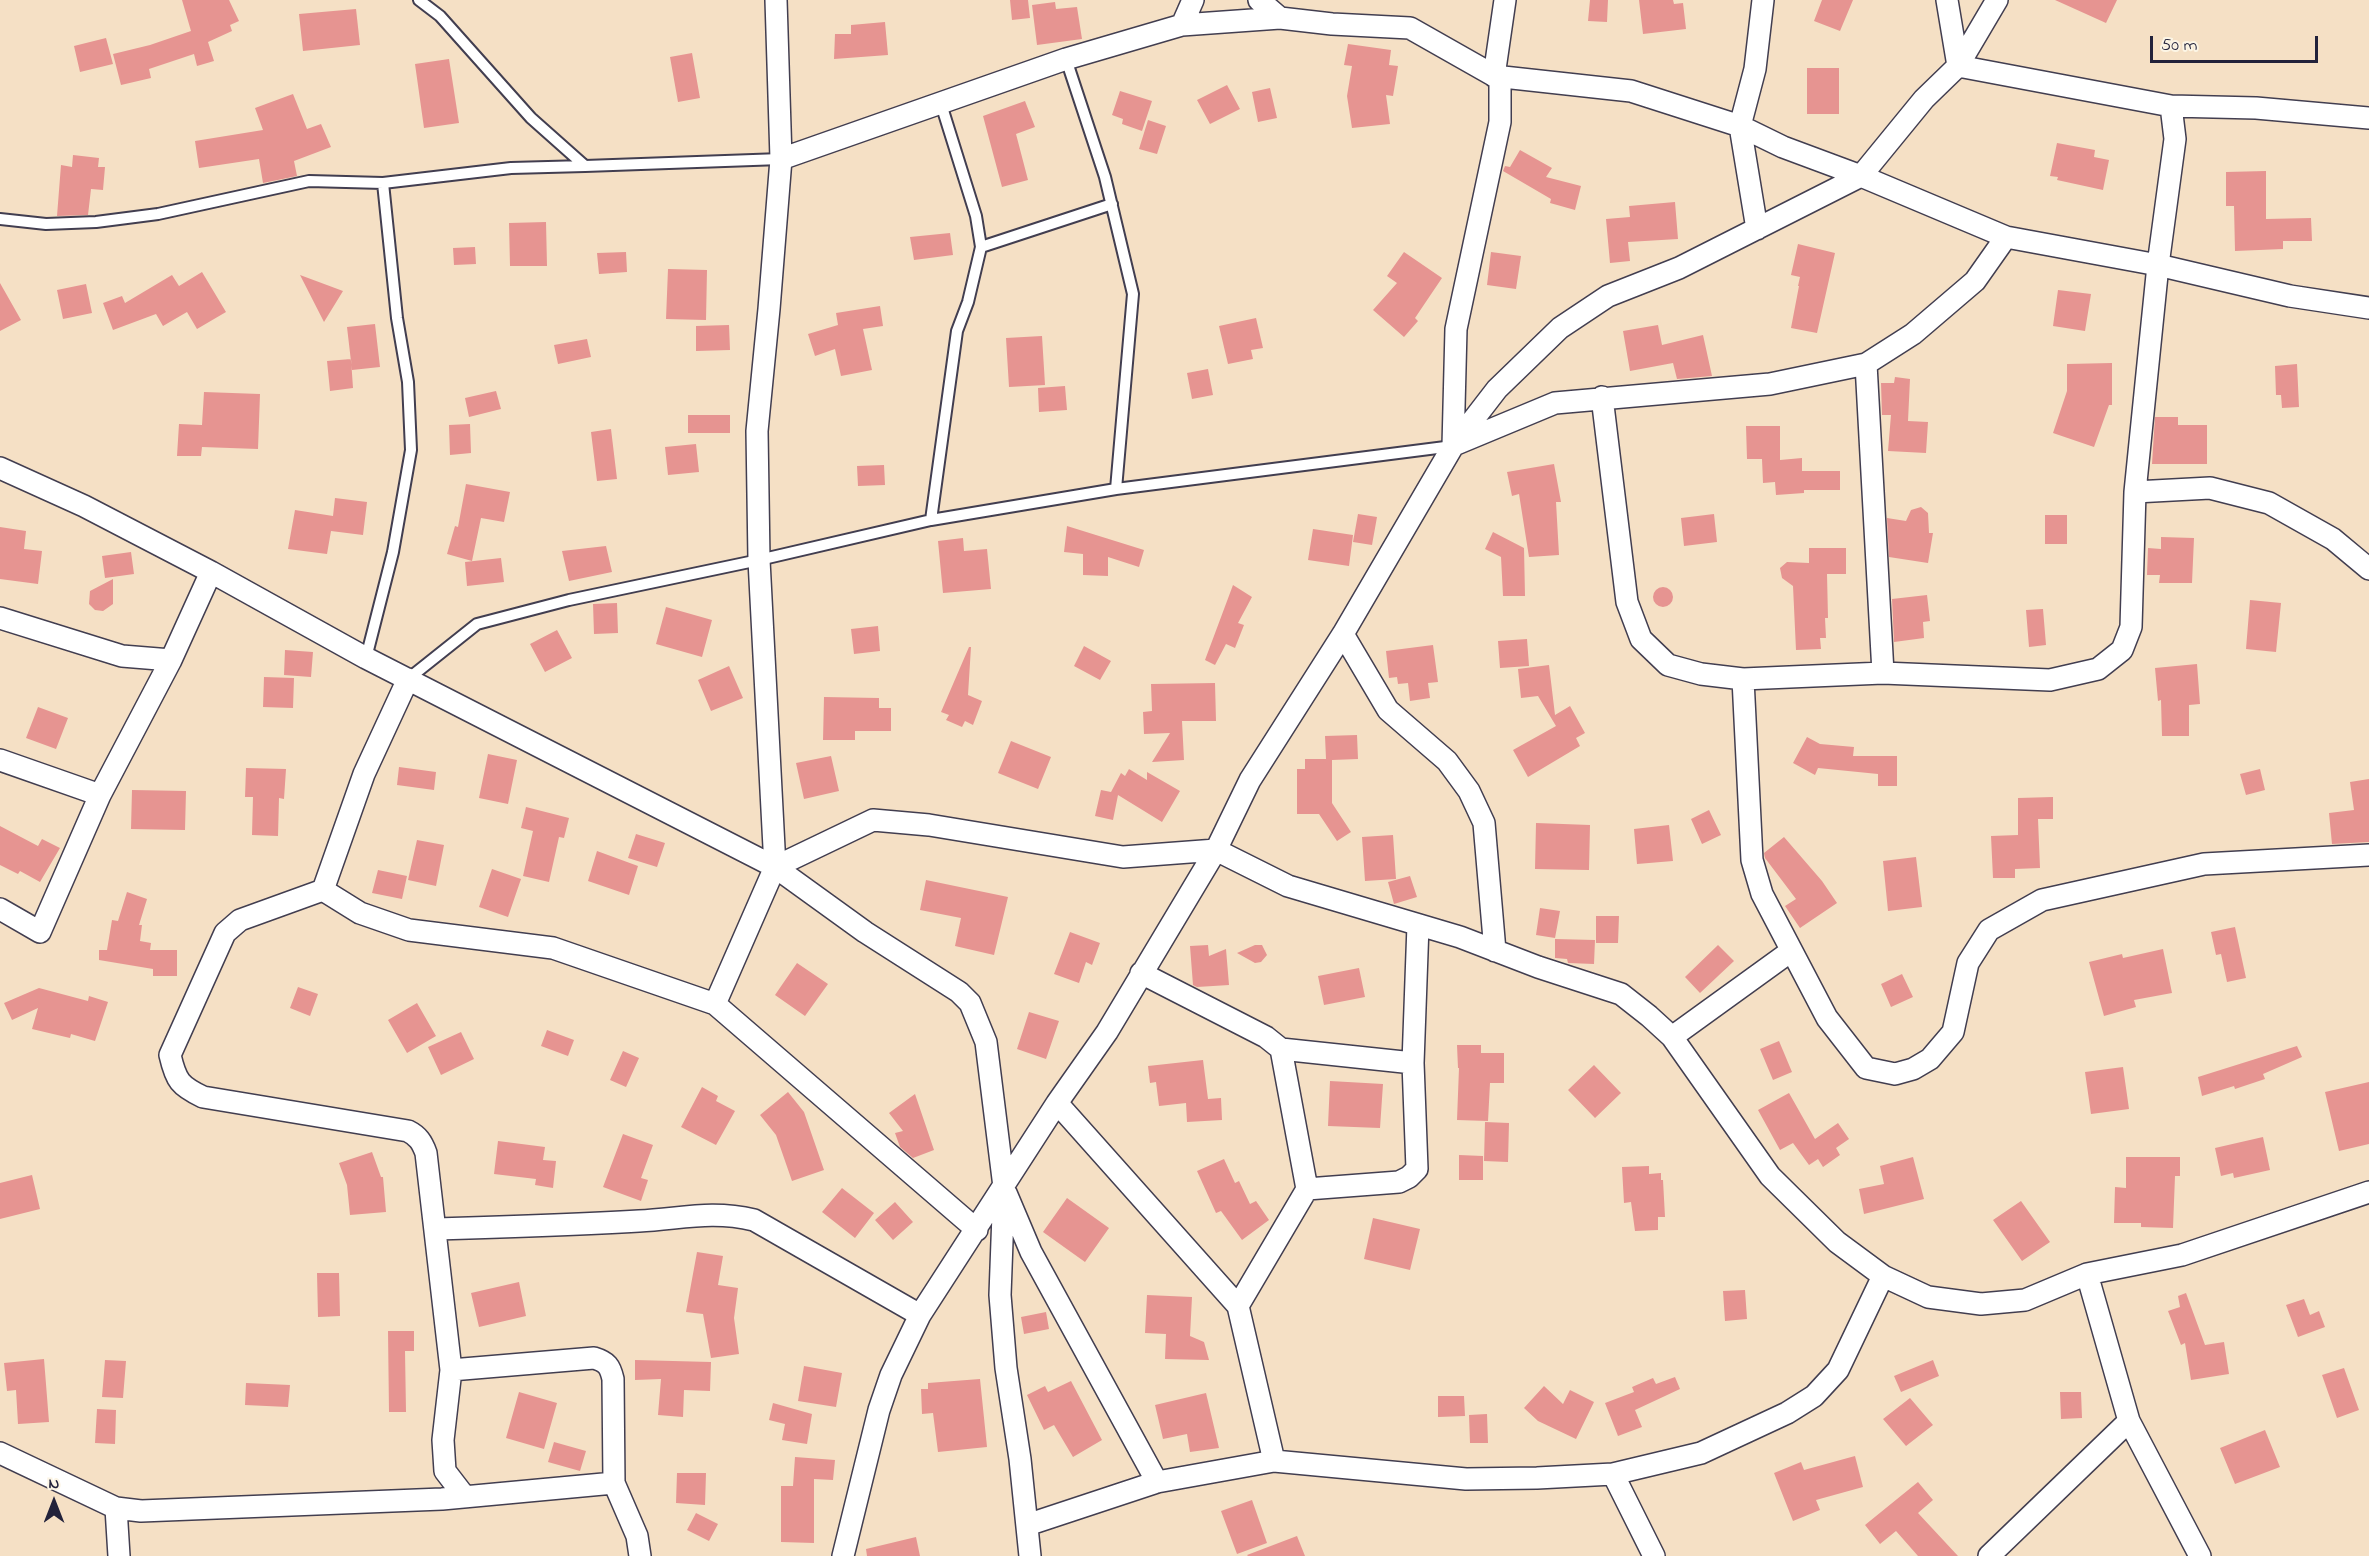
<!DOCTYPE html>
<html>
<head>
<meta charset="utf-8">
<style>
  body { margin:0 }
  #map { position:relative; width:2369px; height:1556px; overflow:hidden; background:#f5e0c5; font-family:"Indie Flower",sans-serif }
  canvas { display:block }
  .north { position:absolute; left:24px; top:1472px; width:60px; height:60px; -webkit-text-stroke:4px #fcf5e5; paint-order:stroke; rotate:0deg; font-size:16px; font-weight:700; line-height:24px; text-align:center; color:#22223b }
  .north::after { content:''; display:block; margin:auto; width:21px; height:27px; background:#22223b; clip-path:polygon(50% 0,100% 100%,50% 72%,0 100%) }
  .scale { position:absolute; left:2150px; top:36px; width:168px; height:27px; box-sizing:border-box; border:3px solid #22223b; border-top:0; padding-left:8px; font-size:18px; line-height:21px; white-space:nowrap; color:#22223b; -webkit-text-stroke:4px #fcf5e5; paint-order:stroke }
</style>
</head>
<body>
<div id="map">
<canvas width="2369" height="1556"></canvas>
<div class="north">N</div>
<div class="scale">50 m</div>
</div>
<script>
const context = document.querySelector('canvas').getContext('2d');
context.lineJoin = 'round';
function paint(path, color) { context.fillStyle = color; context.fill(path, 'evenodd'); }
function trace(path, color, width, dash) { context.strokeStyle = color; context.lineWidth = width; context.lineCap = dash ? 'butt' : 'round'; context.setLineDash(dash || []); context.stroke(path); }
const building = new Path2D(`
  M182,0H229L239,21L230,25L232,31L208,42L214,61L197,66L194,54L149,69L151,78L121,85L113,54L150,45L191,31Z
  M1010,0H1028L1030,18L1012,20Z
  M1590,0H1608L1607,22L1588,21Z
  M1639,0H1673L1674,4L1683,3L1686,29L1643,34Z
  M1822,0H1853L1840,31L1814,21Z
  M2055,0H2117L2106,23Z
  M1055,2L1056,9L1077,7L1082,39L1037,45L1032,5Z
  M356,9L360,45L303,51L299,14Z
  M885,22L888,55L834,59L835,34H851V25Z
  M106,38L113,64L80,72L74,46Z
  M1348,44L1391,50L1389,65L1398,66L1393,96L1386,95L1390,124L1352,128L1347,96L1352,66L1344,65Z
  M692,53L700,98L678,102L670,57Z
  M449,59L459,123L424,128L415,64Z
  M1807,68H1839V114H1807Z
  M1227,85L1240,109L1210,124L1197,100Z
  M1270,88L1277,118L1258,122L1252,92Z
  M1120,91L1152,101L1142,131L1122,124L1123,119L1112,115Z
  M293,94L307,129L321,124L331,147L294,161L297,176L263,183L259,159L199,168L195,141L263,130L255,108Z
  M1025,101L1035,127L1016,134L1028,180L1002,187L983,116Z
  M1148,120L1166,126L1157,154L1139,149Z
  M2057,143L2095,150L2094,157L2109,160L2103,190L2057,180L2058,177L2050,176Z
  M1520,150L1552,168L1546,177L1581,186L1575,210L1550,203L1551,199L1503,171L1505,166L1510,167Z
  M73,155L99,158L98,167H105L103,190L91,189L88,215L57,216L61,165L72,167Z
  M2266,171V219L2311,218L2312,241H2283V249L2235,251L2234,206H2226V172Z
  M1675,202L1678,239L1628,242L1630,261L1610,263L1606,219L1630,217L1629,206Z
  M546,222L547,266H510L509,223Z
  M950,233L953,255L914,260L910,237Z
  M1798,244L1835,253L1817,333L1791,328L1799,286H1798L1800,277L1791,275Z
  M475,247L476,264L454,265L453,248Z
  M626,252L627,272L599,274L597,253Z
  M1404,252L1442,278L1415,318L1418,321L1404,337L1373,310L1397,283L1387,276Z
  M1491,252L1521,256L1516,289L1487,285Z
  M668,269L707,270L706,320L666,319Z
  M202,272L226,312L197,329L187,312L163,326L156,314L113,330L103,303L122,296L125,303L172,275L179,286Z
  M300,275L343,291L324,322Z
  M0,283L21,320L0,331Z
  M86,284L92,313L63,319L57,290Z
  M2058,290L2091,294L2085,331L2053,326Z
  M880,306L883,326L863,329L872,370L841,376L835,349L815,356L808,334L838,325L836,313Z
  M1256,318L1263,348L1251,350L1253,359L1228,364L1219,326Z
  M375,324L380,367L352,370L347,327Z
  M729,325L730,350L696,351V326Z
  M1658,325L1662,345L1703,335L1712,376L1677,379L1673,363L1630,371L1623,331Z
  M1042,336L1045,385L1009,387L1006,338Z
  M587,339L591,357L558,364L554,345Z
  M351,359L353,388L330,391L327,361Z
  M2112,363V405H2109L2094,447L2053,433L2067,391V364Z
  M2297,364L2299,407L2282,408L2281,395H2276L2275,366Z
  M1208,369L1213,395L1192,399L1187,373Z
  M1895,377L1910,379L1908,421L1928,422L1926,453L1888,451L1891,415H1882L1881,383H1894Z
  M1065,386L1067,410L1039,412L1038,388Z
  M496,391L501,409L469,417L465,398Z
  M204,392L260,394L258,449L202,447L201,456H177L179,424L202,425Z
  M688,415H730V433H688Z
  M2155,417H2178V425H2207V464H2152Z
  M470,424L471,453L450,455L449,425Z
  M1746,426H1780V460L1802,458V471H1840V490H1804V493L1776,495L1775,482L1763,483L1762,459H1747Z
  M611,429L617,479L597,481L591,432Z
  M696,444L699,472L668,475L665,447Z
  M1554,464L1561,502H1556L1559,555L1529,557L1519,494L1512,496L1507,472Z
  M884,465L885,485L858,486L857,466Z
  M466,484L510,492L504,522L481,518L472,561L447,554L455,526L458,527Z
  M335,498L367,502L363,535L331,531L327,554L288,549L295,510L333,516Z
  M1921,507L1928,513L1929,533H1933L1928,563L1889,557L1887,518L1906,521L1911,510Z
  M1358,514L1377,517L1372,545L1353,542Z
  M1714,514L1717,542L1684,546L1681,518Z
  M2045,515H2067V544H2045Z
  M1067,526L1144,550L1139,567L1108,557V576L1083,575V554L1064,552Z
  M0,527L26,531L24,549L42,551L38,584L0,579Z
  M1313,529L1353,535L1349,566L1308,560Z
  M1493,532L1524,548L1525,596H1503L1501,557L1485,549Z
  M2161,537L2194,538L2192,583H2159L2160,575H2147L2148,548L2161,549Z
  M963,538L964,551L987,549L991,589L943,593L938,541Z
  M606,546L612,572L569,581L562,551Z
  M1809,548H1846V574H1827L1828,618H1825L1826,638H1820L1821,649L1796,650L1793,586L1782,578L1780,568L1787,562L1809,563Z
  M131,552L134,574L105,578L102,556Z
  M501,558L504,582L467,586L465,562Z
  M113,579V604L103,611L95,610L89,604L90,591Z
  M1233,585L1252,597L1238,623L1244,625L1235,648L1226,644L1215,665L1205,660Z
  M1653 597a10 10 0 1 1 20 0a10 10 0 1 1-20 0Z
  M1927,595L1930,621L1923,622L1924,638L1894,642L1892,599Z
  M2250,600L2281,603L2276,652L2246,649Z
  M617,603L618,633L594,634L593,604Z
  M666,607L712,620L702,657L656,644Z
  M2043,609L2046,645L2029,647L2026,610Z
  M878,626L880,651L854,654L851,629Z
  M557,630L572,658L545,672L530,644Z
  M1527,639L1529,666L1500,668L1498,641Z
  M1433,645L1438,682L1428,683L1430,698L1410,701L1408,683L1398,684L1397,677L1389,678L1386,651Z
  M1084,646L1111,661L1100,680L1074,666Z
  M969,647H971L968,695L982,701L973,725L965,721L962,727L946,720L949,715L941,712Z
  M285,650L313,652L311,677L284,675Z
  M2197,664L2200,704L2189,705V736H2162L2161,700L2158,701L2155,668Z
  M1549,665L1555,715L1570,706L1585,733L1576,738L1580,746L1528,777L1513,750L1556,726L1538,696L1521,698L1518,669Z
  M729,666L743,698L711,711L698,680Z
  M264,677L294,678L293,708L263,707Z
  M1215,683L1216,721H1182L1184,760L1152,762L1170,733L1144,734L1143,712L1152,711L1151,684Z
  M824,697L879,698V708H891V731H855V740H823Z
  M38,707L68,718L56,749L26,738Z
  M1357,735L1358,759L1332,760V803L1351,832L1337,841L1319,814H1297V769H1305V759H1326L1325,736Z
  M1807,737L1820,744L1854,747L1853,756H1897V786H1878V774L1818,768L1815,775L1793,763Z
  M1011,741L1051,757L1038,789L998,773Z
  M488,754L517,760L508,804L479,798Z
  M831,756L839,791L804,799L796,763Z
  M399,767L436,772L434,790L397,785Z
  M246,768L286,769L284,799L279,798L278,836L252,835L253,797H245Z
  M1129,769L1147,780V772L1180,791L1162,822L1118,795L1113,820L1095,816L1101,790L1111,792L1121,773L1125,776Z
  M2260,769L2265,790L2246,795L2240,774Z
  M2369,779V842L2332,844L2329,813L2354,810L2350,782Z
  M132,790L186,791L185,830L131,829Z
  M2053,797V819H2038L2040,868L2015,869V878H1993L1991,836L2018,835V798Z
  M526,807L569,818L564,838L559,837L549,882L523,876L533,831L521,828Z
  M1709,810L1721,835L1702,844L1691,819Z
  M1536,823L1590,825L1589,870L1535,869Z
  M1669,825L1673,861L1637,864L1634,829Z
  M0,826L38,846L42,839L60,848L40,882L20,871L18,874L0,865Z
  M636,834L665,843L657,867L628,858Z
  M1393,835L1396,879L1365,881L1362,837Z
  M1784,837L1822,881L1837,903L1800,928L1785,906L1796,899L1765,858L1764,853Z
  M417,840L444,845L436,886L408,880Z
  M597,851L638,866L629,895L588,881Z
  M1916,857L1922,907L1888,911L1883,861Z
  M492,869L521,879L508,917L479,907Z
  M378,870L407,876L402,899L372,893Z
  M1410,876L1417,897L1394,904L1388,882Z
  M926,880L1008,897L994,955L955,946L961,918L920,910Z
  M127,892L147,899L139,925H142L140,941L151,943L150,950H177V976H153V969L99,960V950H107L112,920L118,921Z
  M1540,908L1560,911L1555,938L1536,935Z
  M1596,916H1619L1618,943H1596Z
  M2235,927L2246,978L2227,982L2221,954L2216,955L2211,932Z
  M1070,932L1100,943L1092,965L1086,962L1079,983L1054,974Z
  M1555,939L1595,940L1594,964L1568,963L1567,959L1555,958Z
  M1208,945L1209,956L1226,949L1229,985L1197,987L1193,985L1190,946Z
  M1255,945H1262L1267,955L1261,962L1255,963L1237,953Z
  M1718,945L1734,961L1700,993L1685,977Z
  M2163,949L2172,993L2134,1000L2136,1007L2104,1016L2089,962L2122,954L2123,958Z
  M797,963L828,984L805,1016L775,995Z
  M1359,968L1365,997L1324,1005L1318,976Z
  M1902,974L1913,997L1891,1007L1881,984Z
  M298,987L318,994L310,1016L290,1008Z
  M39,988L88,1001L89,996L108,1002L95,1041L71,1034L70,1038L32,1029L38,1008L12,1020L4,1003Z
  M417,1003L436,1036L407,1053L388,1020Z
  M1029,1012L1059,1021L1046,1059L1017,1049Z
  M547,1030L574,1040L568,1056L541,1046Z
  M461,1032L474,1059L441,1075L428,1047Z
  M1779,1041L1792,1072L1773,1080L1760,1049Z
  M1457,1045H1481V1053H1504V1083H1490L1488,1121L1457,1120L1459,1068H1458Z
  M2297,1046L2302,1057L2263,1074L2265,1079L2235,1089L2234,1086L2202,1096L2198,1077Z
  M623,1051L639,1058L626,1087L610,1080Z
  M1203,1060L1208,1099L1221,1098L1222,1120L1187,1122L1186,1103L1159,1106L1156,1082L1150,1083L1148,1066Z
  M1594,1065L1621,1093L1595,1118L1568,1090Z
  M2123,1067L2129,1109L2091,1114L2085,1072Z
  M1330,1081L1383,1084L1380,1128L1328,1126Z
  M2369,1082V1144L2339,1151L2325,1092Z
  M702,1087L718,1096L716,1101L735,1111L716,1145L681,1127Z
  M788,1092L804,1112L824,1170L792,1181L776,1135L760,1115Z
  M1789,1093L1815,1139L1838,1123L1849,1139L1836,1148L1840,1155L1823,1167L1818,1159L1809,1165L1793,1143L1780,1150L1758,1110Z
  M915,1094L934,1150L913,1158L900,1147L895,1133L903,1131L889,1113Z
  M1485,1122L1509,1123L1508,1162L1484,1161Z
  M623,1134L653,1145L641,1178L648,1180L641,1201L603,1187Z
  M2263,1137L2270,1170L2234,1178L2233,1173L2221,1176L2215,1148Z
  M498,1141L545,1147L543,1160L556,1161L553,1188L535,1185L536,1179L494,1174Z
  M372,1152L381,1177H383L386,1212L350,1215L347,1185L339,1163Z
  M1459,1155L1483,1156V1180H1459Z
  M1913,1157L1924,1199L1864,1214L1859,1189L1884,1184L1880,1166Z
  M2126,1157H2180V1176H2175L2173,1228L2141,1227V1223H2114L2115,1187L2126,1188Z
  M1224,1159L1235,1183L1239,1181L1250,1204L1256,1201L1269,1220L1242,1240L1221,1211L1216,1213L1197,1171Z
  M1649,1166V1174L1661,1173V1180H1663L1665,1217H1658V1230L1635,1231L1631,1202L1624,1203L1622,1167Z
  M32,1175L40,1209L0,1219V1183Z
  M842,1188L874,1213L855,1238L822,1212Z
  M1067,1198L1109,1228L1085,1262L1043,1232Z
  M2021,1201L2050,1242L2022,1261L1993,1220Z
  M895,1202L913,1222L893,1240L875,1220Z
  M1373,1218L1420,1229L1410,1270L1364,1259Z
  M697,1252L723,1256L718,1285L738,1288L734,1318L739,1354L711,1358L703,1314L686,1312Z
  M317,1273H339L340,1316L318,1317Z
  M519,1282L526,1316L479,1327L471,1293Z
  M1745,1290L1747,1319L1725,1321L1723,1291Z
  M2186,1293L2205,1345L2224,1342L2229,1374L2191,1380L2185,1343L2181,1345L2168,1311L2180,1307L2178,1296Z
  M1147,1295L1192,1297L1190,1336L1204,1342L1209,1360L1165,1359L1166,1334L1145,1333Z
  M2304,1299L2310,1315L2319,1311L2325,1327L2298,1337L2286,1305Z
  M1046,1312L1049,1329L1024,1334L1021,1317Z
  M388,1331H414V1351H405L406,1412H389Z
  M44,1359L49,1422L18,1424L16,1390L7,1391L4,1363Z
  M105,1360L126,1361L123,1398L102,1397Z
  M635,1360L711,1362L710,1391L684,1390L683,1417L658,1415L661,1379L635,1380Z
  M1933,1360L1939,1376L1901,1392L1894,1376Z
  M804,1366L842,1373L836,1407L798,1401Z
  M2344,1368L2359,1410L2337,1418L2322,1375Z
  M1675,1377L1680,1389L1635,1410L1642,1427L1618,1436L1605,1403L1634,1392L1632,1387L1653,1378L1656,1384Z
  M980,1379L987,1447L938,1452L933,1413L922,1414L921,1389H928V1383Z
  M1071,1381L1102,1440L1073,1457L1054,1425L1044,1430L1027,1395L1045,1386L1048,1392Z
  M246,1383L290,1385L288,1407L245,1405Z
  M1544,1386L1563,1404L1570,1390L1594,1402L1576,1439L1538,1421L1524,1408Z
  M519,1392L557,1403L544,1449L506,1438Z
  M2060,1392H2081L2082,1418L2061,1419Z
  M1206,1393L1219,1448L1190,1452L1187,1434L1163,1439L1155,1405Z
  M1438,1396H1464L1465,1416L1438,1417Z
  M1910,1398L1933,1425L1906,1446L1883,1419Z
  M773,1403L812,1414L807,1444L782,1440L785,1424L769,1420Z
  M97,1409L116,1410L115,1444L95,1443Z
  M1487,1414L1488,1443H1470L1469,1415Z
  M2265,1430L2280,1467L2235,1484L2220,1448Z
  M554,1442L586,1451L580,1471L548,1462Z
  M1855,1456L1863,1487L1816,1500L1820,1510L1793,1521L1774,1473L1801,1462L1804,1470Z
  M795,1457L835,1460L833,1480L814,1479V1543L781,1542V1486H793Z
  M677,1473H706L705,1505L676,1503Z
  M1918,1482L1933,1500L1918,1513L1958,1556H1918L1896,1531L1880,1544L1865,1525Z
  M1252,1500L1267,1543L1237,1554L1221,1511Z
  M696,1513L718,1524L709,1541L687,1530Z
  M1297,1536L1305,1556H1248L1247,1555Z
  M916,1537L920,1556H867L866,1549Z`);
const service = new Path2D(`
  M419,0L440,16L531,118L585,166L781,159
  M1066,59L1105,177L1133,294L1116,489
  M0,219L46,224L96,222L158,214L309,181L383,183L511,168L585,166
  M981,247L1112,204
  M931,520L957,331L968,302L981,247L976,216L941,104
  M366,658L393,552L411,450L408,382L397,318L383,183
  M408,679L477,624L569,600L759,560L931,520L1116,489L1453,446`);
const minor = new Path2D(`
  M776,0L781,159L769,309L757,431L759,560L775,867L865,932L959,992L970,1003L986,1042L1004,1187L1000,1295L1006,1368L1020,1459L1030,1556
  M1259,0L1280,18
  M1947,0L1958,66L2171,106L2256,108L2369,118
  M1182,25L1193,0
  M1494,76L1631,91L1740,126L1783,147L1861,176L2006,237L2158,265L2290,296L2369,308
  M1494,76L1505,0
  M781,159L1066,59L1182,25L1280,18L1332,24L1410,28L1500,79V122L1456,329L1453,446
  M1757,229L1740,126L1755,69L1763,0
  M1866,364L1883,673
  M1602,397L1627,602L1641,639L1668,665L1701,674L1743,679L1883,673L2050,680L2098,669L2122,650L2131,627L2135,492L2158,265L2175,139L2171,106
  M1454,445L1555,403L1770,384L1866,364L1913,334L1975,281L2006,237
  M0,468L84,506L211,572L366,658L775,867L873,820L929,825L1123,857L1216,850L1288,886L1460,937L1538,967L1621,994L1649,1016L1672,1037L1770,1176L1837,1242L1883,1276L1928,1297L1981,1304L2025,1300L2087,1274L2182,1255L2369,1192
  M2135,492L2210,488L2269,503L2333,539L2369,569
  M0,618L122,656L171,660
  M1343,634L1388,710L1447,761L1469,791L1484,823L1495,951
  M1743,679L1752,860L1762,894L1827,1018L1866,1068L1895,1074L1913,1069L1930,1059L1953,1032L1968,963L1989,930L2042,900L2204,864L2369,855
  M0,760L100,795
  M323,890L240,920L225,933L170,1055C176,1081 180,1086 203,1097L408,1131C418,1136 422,1142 426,1153L451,1370L443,1440L445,1471L465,1497
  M323,890L360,913L409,930L553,948L715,1004L977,1230
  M323,890L364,774L408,679
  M0,909L40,932L100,795L171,660L211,572
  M1141,973L1266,1037L1281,1049L1307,1189
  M715,1004L775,867
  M1672,1037L1791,951
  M1281,1049L1413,1063
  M1057,1103L1238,1306L1274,1461
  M1006,1193L1031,1252L1157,1482
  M436,1229C504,1227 572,1225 639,1221C681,1219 711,1210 754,1220L920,1315
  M2087,1274L2129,1421L2200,1556
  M1238,1306L1307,1189L1399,1182L1409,1177L1417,1169L1413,1063L1418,925
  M451,1370L594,1358C607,1362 610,1366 613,1379L614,1483L637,1536L640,1556
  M0,1453L116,1508L141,1511L442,1499L614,1483
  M1613,1474L1654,1556
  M116,1508L119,1556
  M1027,1525L1157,1482L1274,1461L1466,1479L1537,1478L1613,1474L1701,1453L1787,1413L1814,1396L1838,1370L1883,1276
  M843,1556L879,1410L891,1375L920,1315L1057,1103L1107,1032L1216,850L1250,780L1343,634L1453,446L1497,389L1560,328L1608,296L1679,268L1861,176L1924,99L1958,66L1997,0
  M1989,1556L2129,1421`);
paint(building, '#e69491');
trace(service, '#423e50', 14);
trace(minor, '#423e50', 24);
trace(service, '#fff', 10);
trace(minor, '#fff', 21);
</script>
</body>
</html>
